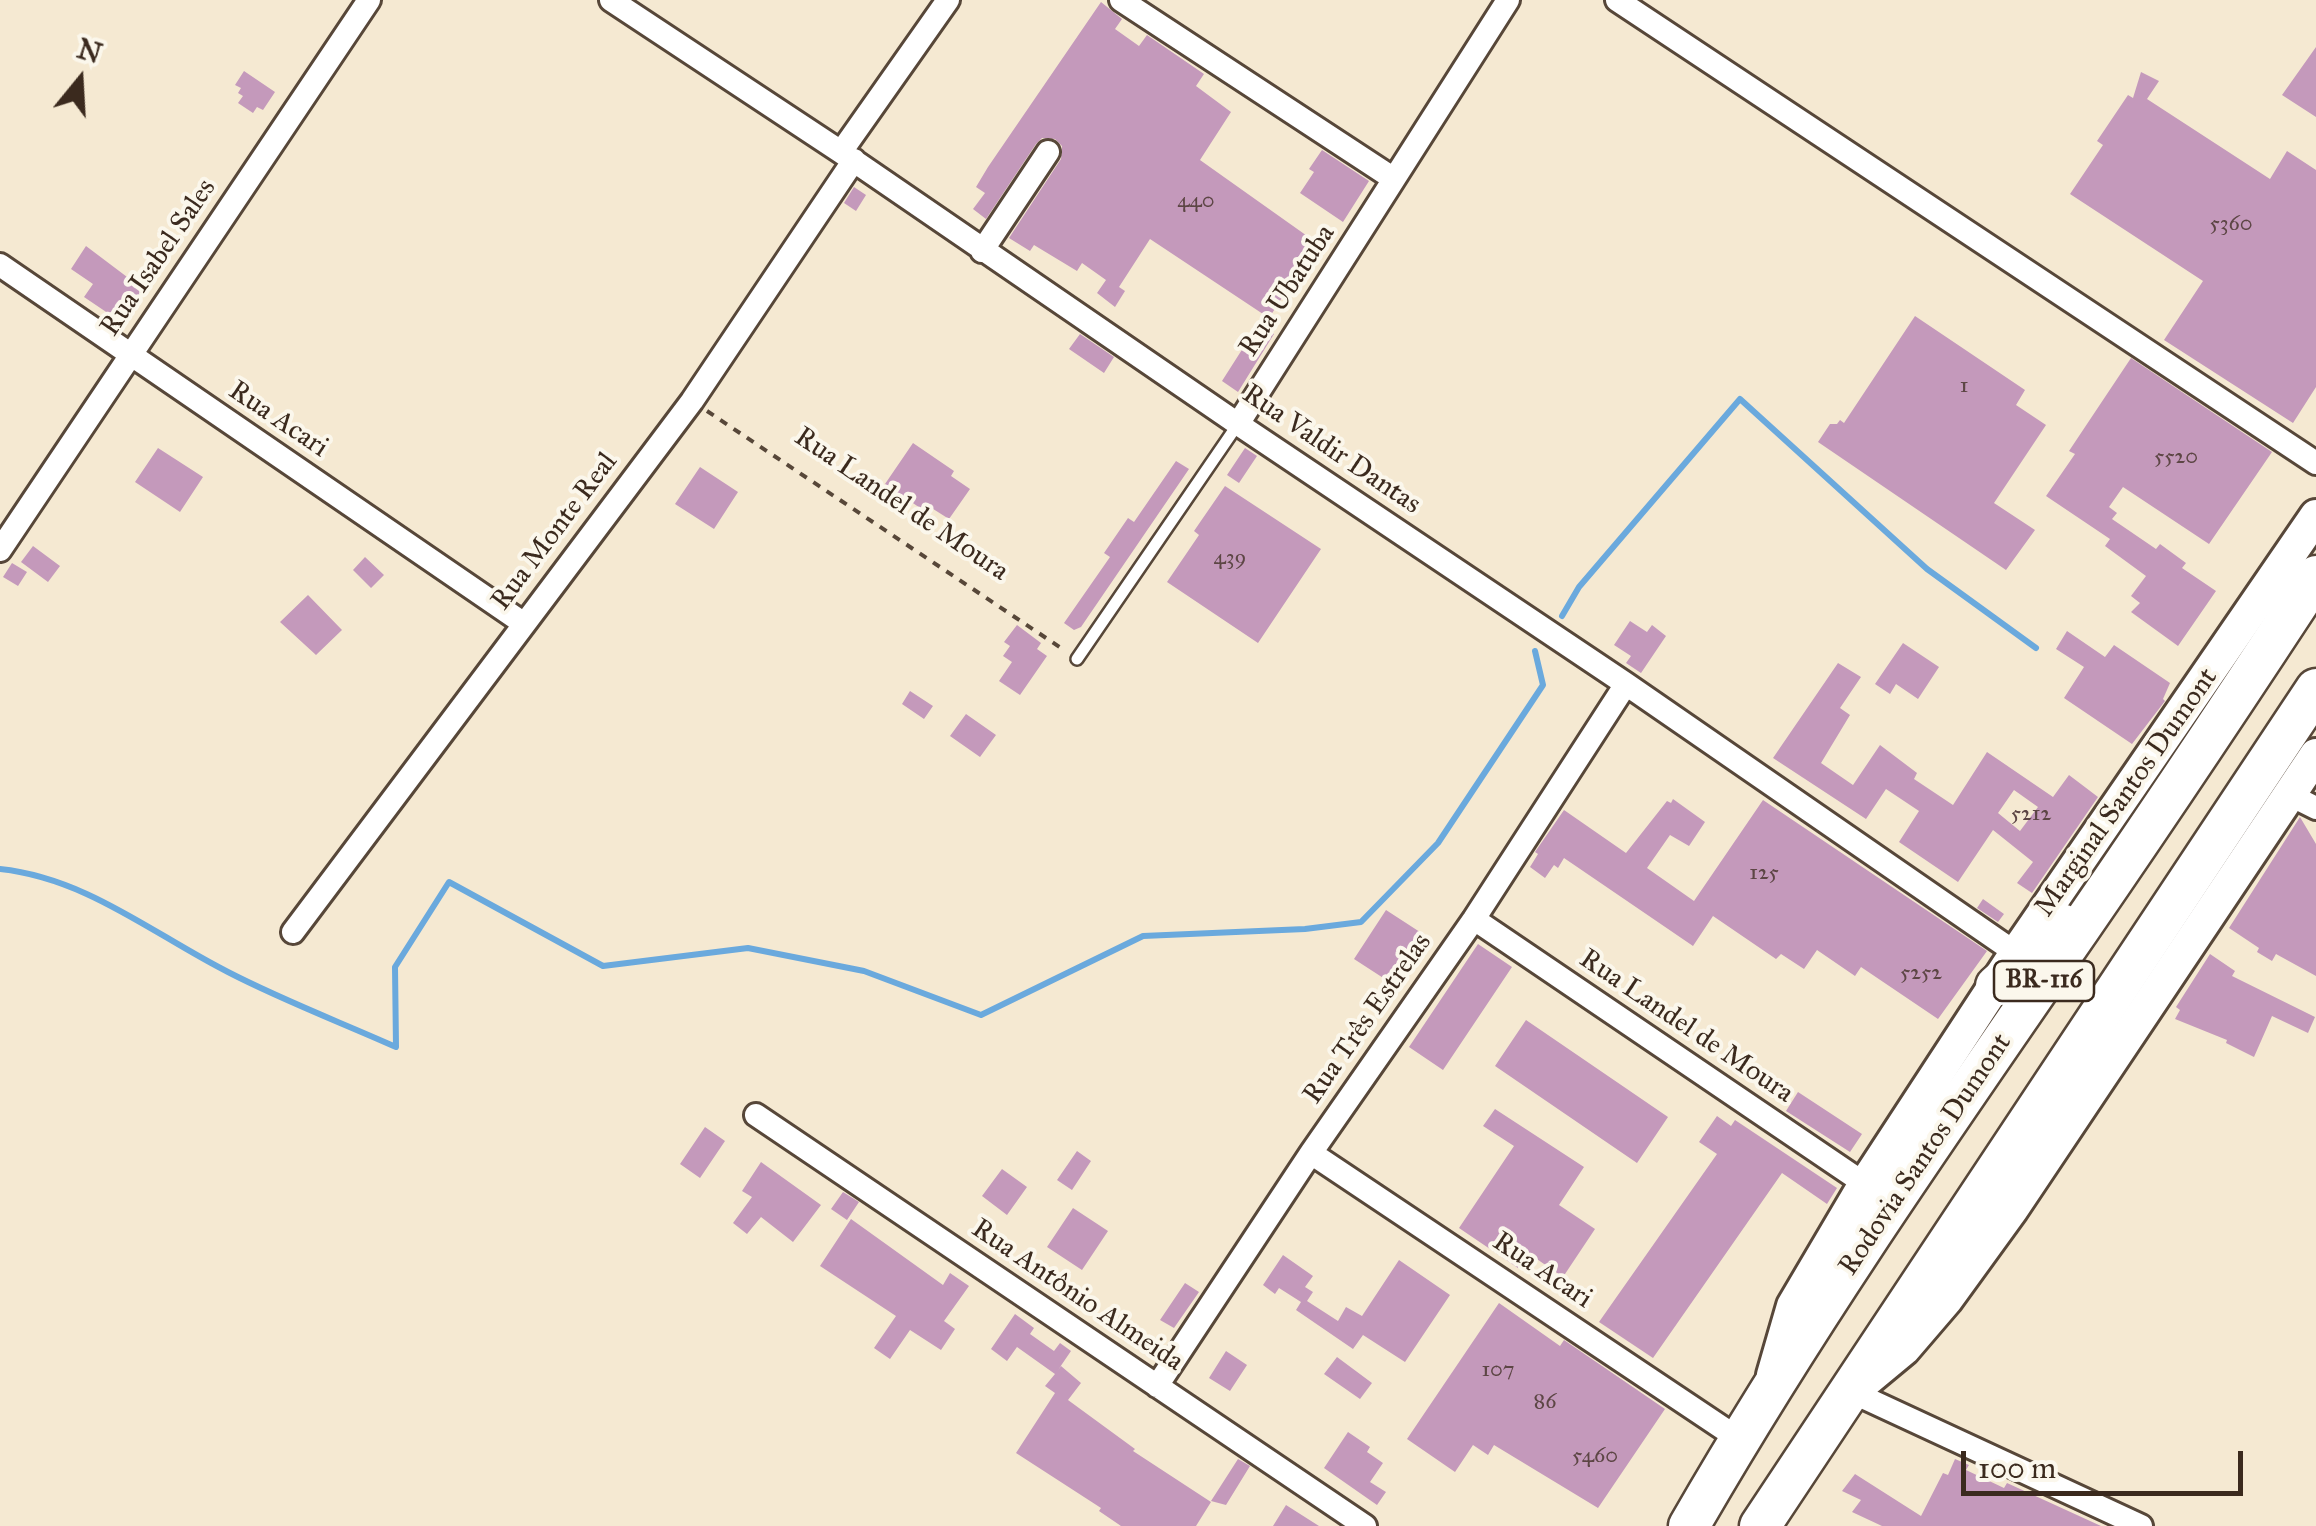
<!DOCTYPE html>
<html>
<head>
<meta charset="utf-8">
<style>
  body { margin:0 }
  #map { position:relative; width:2316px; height:1526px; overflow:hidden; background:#f5e9d2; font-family:"IM FELL Great Primer",serif }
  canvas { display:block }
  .north { position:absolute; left:30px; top:30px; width:100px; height:100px; -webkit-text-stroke:8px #fbf7ec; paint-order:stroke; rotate:18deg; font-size:28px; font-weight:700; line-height:40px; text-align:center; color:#3b2a1e }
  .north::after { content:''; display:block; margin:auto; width:35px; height:45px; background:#3b2a1e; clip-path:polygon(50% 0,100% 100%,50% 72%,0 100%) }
  .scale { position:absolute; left:1961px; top:1451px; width:282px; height:45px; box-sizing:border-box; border:5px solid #3b2a1e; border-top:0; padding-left:12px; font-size:30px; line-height:35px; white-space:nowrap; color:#3b2a1e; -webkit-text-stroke:8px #fbf7ec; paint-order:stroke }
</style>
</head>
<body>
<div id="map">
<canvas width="2316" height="1526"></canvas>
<div class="north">N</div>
<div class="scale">100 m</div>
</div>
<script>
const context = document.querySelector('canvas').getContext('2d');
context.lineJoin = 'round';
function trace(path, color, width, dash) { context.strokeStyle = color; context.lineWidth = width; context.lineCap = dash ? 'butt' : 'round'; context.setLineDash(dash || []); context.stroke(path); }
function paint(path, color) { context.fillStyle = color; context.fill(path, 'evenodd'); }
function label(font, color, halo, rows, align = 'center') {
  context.font = font + ' "IM FELL Great Primer",serif'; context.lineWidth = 8; context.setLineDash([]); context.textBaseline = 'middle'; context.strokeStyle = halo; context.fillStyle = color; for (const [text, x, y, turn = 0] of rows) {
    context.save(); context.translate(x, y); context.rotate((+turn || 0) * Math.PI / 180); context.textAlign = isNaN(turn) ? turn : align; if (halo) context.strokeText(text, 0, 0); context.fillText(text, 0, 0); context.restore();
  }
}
const stream = new Path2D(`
  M1562,616L1579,587L1740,399L1927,569L2036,648
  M0,869C86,878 153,934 228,972C282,1000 340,1022 396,1047L395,967L449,882L603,966L748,948L864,971L981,1015L1143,936L1305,929L1361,922L1438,843L1543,685L1535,651`);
const building = new Path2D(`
  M1101,2L1122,19L1115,29L1139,46L1147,35L1204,74L1196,86L1231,112L1200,160L1317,243L1269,318L1150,239L1119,287L1125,291L1115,307L1097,293L1106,280L1082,263L1077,271L1034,245L1030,251L1009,238L1061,159L1062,146L1055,139L1042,138L1036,144L986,219L973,209L985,193L976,187L988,167Z
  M2316,47V117L2282,95Z
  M244,71L275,92L263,110L257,107L253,113L238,103L243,96L238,93L241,88L235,85Z
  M2141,72L2159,81L2147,99L2270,179L2287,151L2316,170V387L2293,423L2164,340L2203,281L2070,194L2103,145L2097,141L2128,95L2133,98Z
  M1322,150L1369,181L1343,222L1300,193L1314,172L1309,169Z
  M854,187L866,195L856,211L844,203Z
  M86,246L143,289L121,322L84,297L93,284L71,269Z
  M1915,316L2025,390L2016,405L2046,425L1994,503L2035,530L2006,570L1818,442L1830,424H1837L1840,420L1844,423Z
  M1259,323L1274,334L1238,392L1222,381Z
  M1080,334L1114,357L1104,373L1069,349Z
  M2131,358L2272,452L2209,544L2123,487L2109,507L2117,513L2112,519L2156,549L2160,544L2186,563L2182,568L2216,591L2178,646L2131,612L2140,603L2131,596L2146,576L2105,546L2110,539L2046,496L2075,454L2069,451Z
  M913,443L954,471L951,476L970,489L949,519L930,507L926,512L885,484Z
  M158,448L203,477L180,512L135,482Z
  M1245,448L1257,456L1239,483L1227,475Z
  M1176,461L1189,469L1081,627L1074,630L1064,623L1110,557L1104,553L1128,518L1134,522Z
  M700,467L738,492L714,529L675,504Z
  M1225,486L1321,549L1258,643L1167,582L1199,535L1194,531Z
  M33,546L60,566L48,582L21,562Z
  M365,557L384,575L371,588L353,570Z
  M12,563L27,572L18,586L3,577Z
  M308,595L342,630L316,655L280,622Z
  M1630,621L1647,632L1652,625L1666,636L1641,673L1626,663L1631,656L1614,645Z
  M1017,625L1041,643L1037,649L1047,656L1020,695L999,681L1012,662L1003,656L1010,646L1004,642Z
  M2067,631L2105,657L2114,645L2170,683L2163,699L2165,701L2132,744L2064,698L2084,667L2056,649Z
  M1903,643L1939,667L1918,699L1896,684L1890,694L1875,684Z
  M1838,663L1861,677L1840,708L1850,715L1821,763L1853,785L1880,745L1917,773L1914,779L1953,805L1987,752L2053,797L2069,775L2098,797L2032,893L2017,883L2033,862L1993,830L1958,882L1899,842L1919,811L1886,789L1866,819L1773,758ZM2014,790L2038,807L2020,831L1998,813Z
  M910,691L933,706L924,719L902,704Z
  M966,714L996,735L980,757L950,736Z
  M1673,799L1705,822L1689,846L1670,835L1647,868L1694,901L1763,800L1987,951L1938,1019L1861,967L1855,976L1817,950L1804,969L1781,954L1776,959L1713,916L1693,946L1564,858L1558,868L1554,865L1545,878L1530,867L1538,854L1535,852L1564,810L1626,853L1667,801L1671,803Z
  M2300,817L2316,844V976L2276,954L2272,961L2257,952L2259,948L2229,928Z
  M1983,899L2004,914L1998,922L1977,908Z
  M1386,910L1423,934L1391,983L1354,959Z
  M1478,944L1512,967L1443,1070L1409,1047Z
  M2210,954L2235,971L2232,976L2315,1017L2308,1033L2272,1016L2254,1057L2226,1043L2227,1040L2175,1019L2180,1010L2176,1007Z
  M1526,1020L1668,1117L1637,1163L1495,1066Z
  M1798,1092L1862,1134L1850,1152L1786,1111Z
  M1495,1109L1584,1167L1559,1205L1595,1229L1563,1277L1528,1253L1518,1268L1459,1228L1514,1146L1483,1126Z
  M1717,1116L1731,1126L1735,1120L1837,1188L1827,1204L1782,1173L1653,1358L1599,1322L1717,1154L1699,1142Z
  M705,1127L725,1141L700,1178L680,1164Z
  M1077,1151L1091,1161L1072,1190L1057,1180Z
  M761,1162L821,1205L793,1242L761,1217L747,1234L733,1223L752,1197L742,1191Z
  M1002,1169L1027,1187L1007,1215L982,1196Z
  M843,1192L859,1202L847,1220L831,1209Z
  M1073,1208L1108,1231L1082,1270L1047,1247Z
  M851,1219L943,1285L950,1273L969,1286L944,1321L955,1329L941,1350L910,1330L890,1359L874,1348L896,1316L820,1266Z
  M1283,1255L1313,1276L1305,1287L1313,1292L1307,1301L1338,1321L1346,1307L1362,1316L1399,1260L1450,1295L1405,1362L1363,1335L1353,1349L1296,1310L1301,1302L1279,1288L1275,1294L1263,1285Z
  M1185,1283L1199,1292L1174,1328L1160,1320Z
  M1499,1303L1560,1346L1564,1340L1665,1409L1598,1508L1494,1445L1488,1455L1473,1445L1455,1472L1407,1439Z
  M1015,1314L1034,1328L1030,1334L1054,1351L1060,1343L1071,1351L1058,1370L1061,1366L1081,1383L1068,1400L1135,1449L1133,1451L1211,1502L1196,1526H1121L1099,1511L1101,1508L1016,1453L1055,1393L1045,1386L1055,1374L1017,1347L1007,1361L991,1349Z
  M1226,1351L1247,1365L1230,1391L1209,1378Z
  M1337,1357L1372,1383L1360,1399L1324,1374Z
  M1348,1432L1370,1447L1367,1452L1383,1463L1370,1482L1386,1492L1377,1505L1324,1468Z
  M1238,1459L1250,1466L1226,1505L1211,1501Z
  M1955,1459L1969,1465L1966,1470L2004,1488L2007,1483L2101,1526H1882L1852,1512L1861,1500L1842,1491L1855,1474L1921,1516L1943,1473L1948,1475Z
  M1286,1505L1319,1526H1273Z`);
const path = new Path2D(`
  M707,411L1064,650`);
const lane = new Path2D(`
  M1077,659L1238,424`);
const street = new Path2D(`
  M611,0L841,152L1238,424L1626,684L2016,953
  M1121,0L1394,179
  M1617,0L2316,463
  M841,152L948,0
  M982,251L1048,152
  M0,265L523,623
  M1238,424L1508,0
  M0,550L369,0
  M2290,795L2316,808
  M1474,919L1865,1184
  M293,932L692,401L854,160
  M756,1115L1365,1526
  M1311,1153L1739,1439
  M1157,1386L1311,1153L1474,919L1626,684
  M1852,1392L2141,1526`);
const secondary = new Path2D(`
  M1773,1375L1793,1306L1865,1184L2016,953L2316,516
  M1863,1383L1904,1349L1946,1300L2012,1209L2316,755`);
const highway = new Path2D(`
  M1996,986L2064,925
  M1689,1526C1799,1335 1924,1154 2049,973C2140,842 2229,709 2316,576
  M1760,1526L2316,689`);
const numberNames = [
  ["440",1196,202],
  ["5360",2231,225],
  ["1",1964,387],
  ["5520",2176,458],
  ["439",1230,559],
  ["5212",2031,815],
  ["125",1764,874],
  ["5252",1921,974],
  ["107",1498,1371],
  ["86",1545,1403],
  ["5460",1595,1457]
];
const shields = [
  [2044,981,100]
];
const shieldNames = [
  ["BR-116",2044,981]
];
const streetNames = [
  ["Rua Isabel Sales",159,258,-56],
  ["Rua Ubatuba",1288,291,-57],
  ["Rua Acari",278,420,34],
  ["Rua Valdir Dantas",1331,450,34],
  ["Rua Landel de Moura",901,505,34],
  ["Rua Monte Real",555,532,-53],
  ["Marginal Santos Dumont",2127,793,-55],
  ["Rua Três Estrelas",1368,1019,-55],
  ["Rua Landel de Moura",1686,1027,34],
  ["Rodovia Santos Dumont",1926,1155,-56],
  ["Rua Acari",1542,1271,34],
  ["Rua Antônio Almeida",1077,1296,34]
];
trace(stream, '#6aa9dd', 6);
paint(building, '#c499bb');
trace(lane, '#574739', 16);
trace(street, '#574739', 28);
trace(secondary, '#574739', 38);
trace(highway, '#574739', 45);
trace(path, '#574739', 4, [8, 8]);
trace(lane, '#fff', 11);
trace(street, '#fff', 22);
trace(secondary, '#fff', 32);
trace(highway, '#fff', 40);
label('22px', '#5d4645', null, numberNames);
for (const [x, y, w] of shields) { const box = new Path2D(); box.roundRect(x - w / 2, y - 20, w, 40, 8); context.fillStyle = '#fbf7ec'; context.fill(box); trace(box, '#3b2a1e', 2.5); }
label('bold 25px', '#3b2a1e', null, shieldNames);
label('28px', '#3b2a1e', '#fbf7ec', streetNames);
</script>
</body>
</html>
